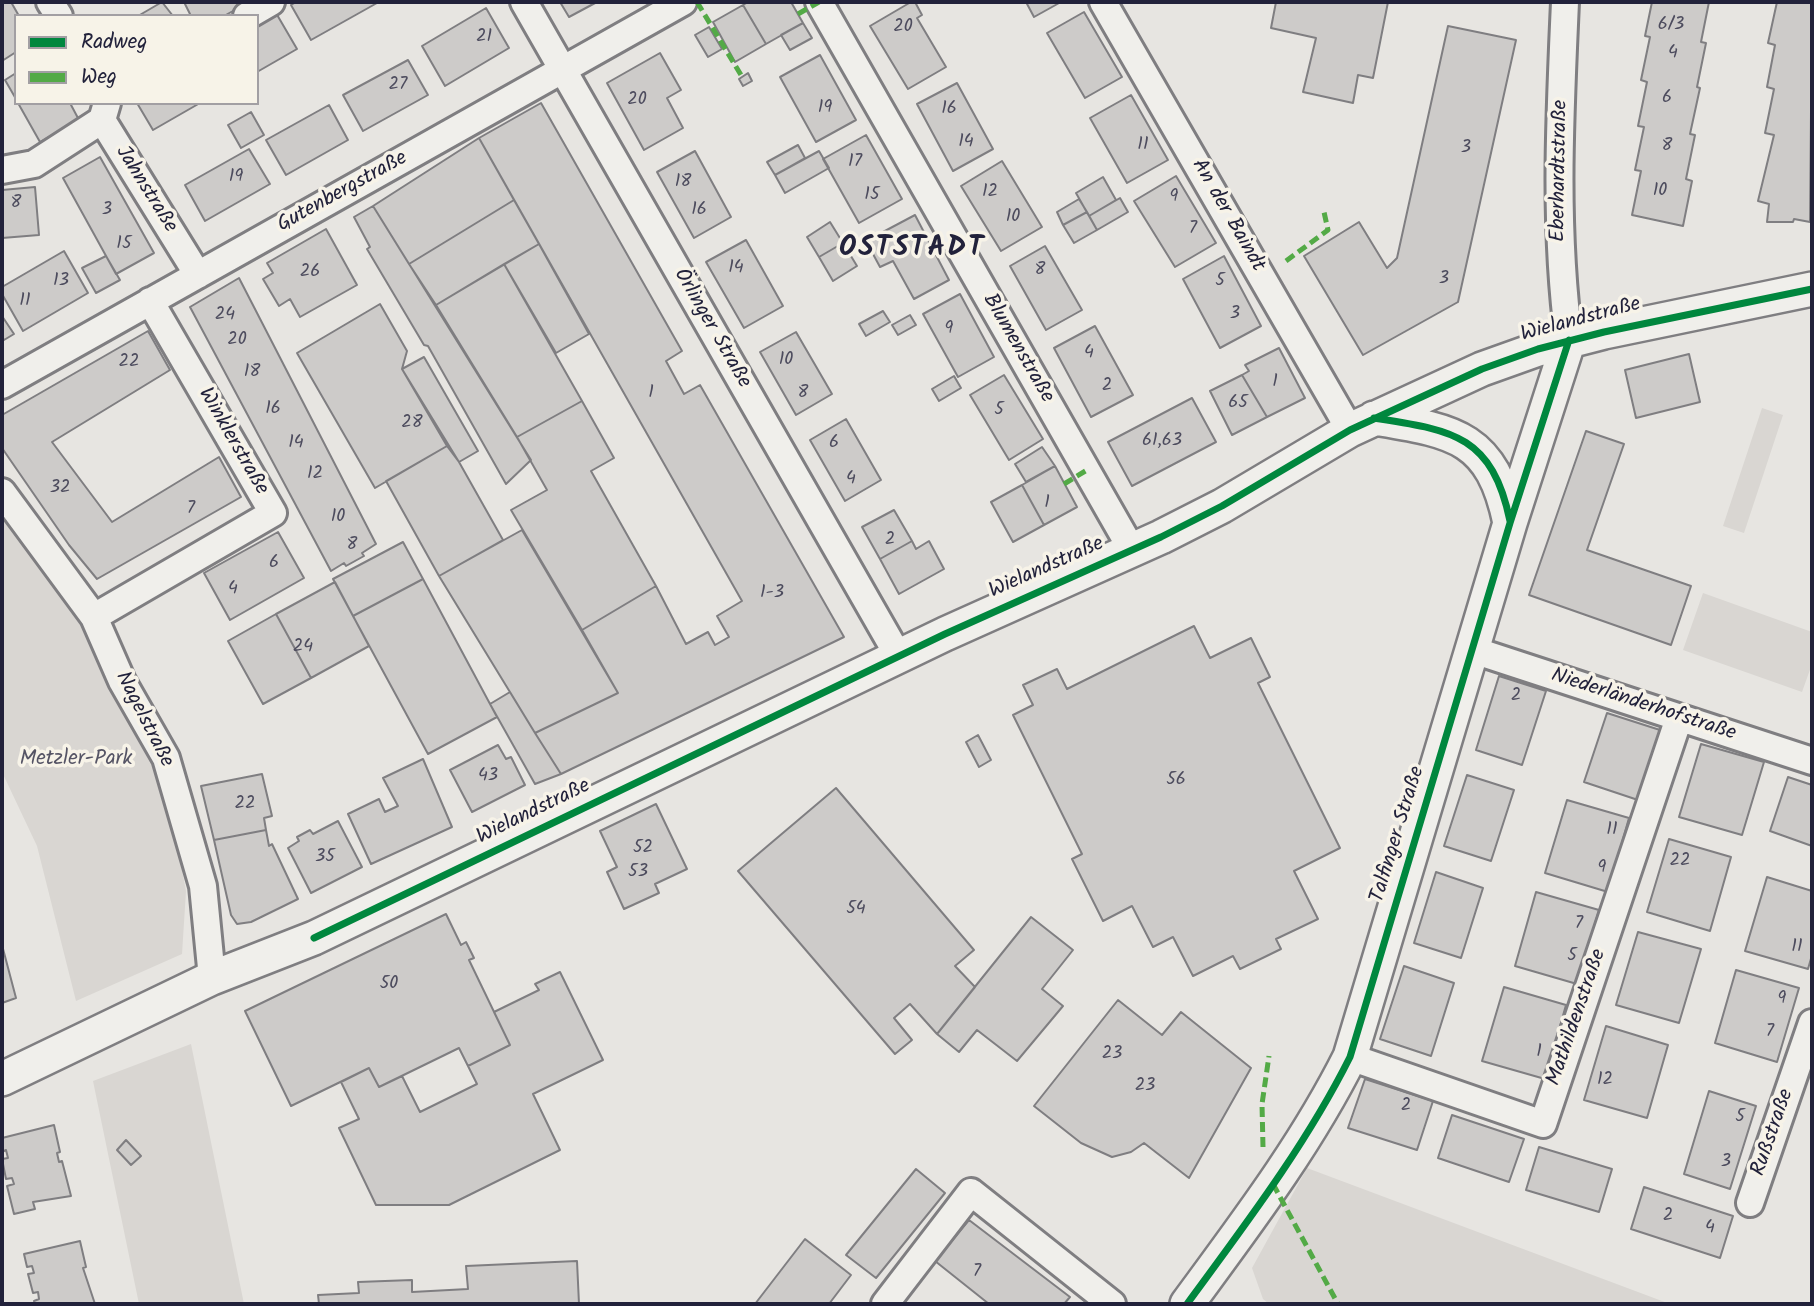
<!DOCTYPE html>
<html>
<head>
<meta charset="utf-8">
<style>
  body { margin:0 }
  #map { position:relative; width:1814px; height:1306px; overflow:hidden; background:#e7e5e1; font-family:Kalam,sans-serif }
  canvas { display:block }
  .frame { position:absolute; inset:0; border:4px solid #22223b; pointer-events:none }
  .legend { position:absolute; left:14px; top:14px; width:245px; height:91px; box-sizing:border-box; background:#f7f3e8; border:2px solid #a29fa3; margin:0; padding:9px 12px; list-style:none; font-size:21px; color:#22223b }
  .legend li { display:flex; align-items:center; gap:14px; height:35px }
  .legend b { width:35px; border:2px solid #a29fa3 }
</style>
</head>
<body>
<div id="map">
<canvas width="1814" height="1306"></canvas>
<div class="frame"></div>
<ul class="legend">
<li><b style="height:9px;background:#00873e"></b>Radweg</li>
<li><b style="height:9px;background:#53aa46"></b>Weg</li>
</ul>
</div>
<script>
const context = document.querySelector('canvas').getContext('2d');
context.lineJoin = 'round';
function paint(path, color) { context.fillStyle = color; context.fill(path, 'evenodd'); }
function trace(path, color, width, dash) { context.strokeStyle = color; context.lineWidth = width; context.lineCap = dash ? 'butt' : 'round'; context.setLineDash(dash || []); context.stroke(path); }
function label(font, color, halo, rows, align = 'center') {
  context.font = font + ' Kalam,sans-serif'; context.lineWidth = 7; context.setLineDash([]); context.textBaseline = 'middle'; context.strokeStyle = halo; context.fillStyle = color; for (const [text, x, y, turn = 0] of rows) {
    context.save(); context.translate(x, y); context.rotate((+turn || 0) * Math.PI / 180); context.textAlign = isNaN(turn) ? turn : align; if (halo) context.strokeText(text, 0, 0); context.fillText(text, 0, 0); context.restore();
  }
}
const green = new Path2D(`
  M1762,408L1783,415L1744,533L1723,526Z
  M2,492L94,617L168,797L186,891L182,954L76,1001L37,846L2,772Z
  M1703,593L1812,632V664L1802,692L1683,650Z
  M191,1044L244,1304H139L93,1081Z
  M1307,1168L1670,1304H1269L1263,1299L1252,1268Z`);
const building = new Path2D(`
  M2,2H11L19,16H16V52L2,61Z
  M162,2L173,16H138Z
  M184,2H249L224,16H191Z
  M296,2H376L377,3L311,40L291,5Z
  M560,2H597L569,17Z
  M748,2H791L803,23L766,44L743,5Z
  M911,2H915L922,15L917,18L946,67L908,89L870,26Z
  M1026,2H1061L1034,17Z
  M1276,2H1388L1373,78L1358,75L1353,103L1303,92L1316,38L1271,28Z
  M1652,2H1709L1701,42L1706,43L1697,87L1700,88L1690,134L1695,135L1686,179L1692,181L1683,226L1632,215L1641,171L1635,170L1644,127L1638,126L1647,82L1641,80L1650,37L1645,36Z
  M1777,2H1812L1810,222L1794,219L1793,222H1767L1769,204L1758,201L1774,135L1765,133L1774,89L1767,87L1775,45L1768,43Z
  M743,5L766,44L735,62L713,22Z
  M486,8L509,48L445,86L422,46Z
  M1084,12L1122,77L1085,98L1047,33Z
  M276,13L297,49L257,72V24Z
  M803,23L812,38L790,50L781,35Z
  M1448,26L1516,40L1458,302L1363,355L1304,256L1359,222L1387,268L1397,258Z
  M709,27L722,49L708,57L695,35Z
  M660,53L681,90L667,98L683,128L644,150L607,83Z
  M820,55L856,120L816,142L780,77Z
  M408,60L428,95L363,131L343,95Z
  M16,73V99L5,80Z
  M748,73L752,81L743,86L739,79Z
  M957,83L993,149L953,171L917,104Z
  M1131,95L1168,160L1127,183L1090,118Z
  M18,103H70L79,120L40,142Z
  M137,103H200L153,130Z
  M541,103L682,351L666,361L684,394L700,385L844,637L561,774L535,733L618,693L582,630L656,586L686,644L708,632L715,645L729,637L717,616L742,601L479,138Z
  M329,105L348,140L286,175L266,140Z
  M251,112L264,135L241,148L228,125Z
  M866,135L902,199L859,223L823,159Z
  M479,138L514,200L409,264L373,206Z
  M798,145L805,158L775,175L767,162Z
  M249,149L270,184L205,221L185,185Z
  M695,151L731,217L694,238L657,172Z
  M819,151L829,168L785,193L775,175Z
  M100,157L154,253L116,274L63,178Z
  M1002,161L1042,227L1001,251L961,186Z
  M1176,176L1216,243L1175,267L1134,201Z
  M1103,177L1116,200L1089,216L1076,193Z
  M35,187L39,235L2,238V190Z
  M1120,198L1128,212L1097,230L1089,216Z
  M1079,199L1087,212L1063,225L1057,212Z
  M514,200L539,244L436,305L409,264Z
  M373,206L531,460L506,484L428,346L424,345L367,249L370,247L354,217Z
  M1087,212L1097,230L1074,243L1063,225Z
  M915,215L949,280L914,299L893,261L880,267L866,241Z
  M830,222L843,243L819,257L807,237Z
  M326,229L357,285L300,317L290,299L279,306L263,279L273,273L267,263Z
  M746,240L783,306L744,328L706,262Z
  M843,243L857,266L833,281L819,257Z
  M539,244L589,334L556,353L504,264Z
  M1045,246L1082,310L1046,330L1010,266Z
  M64,251L88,293L23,331L2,294V287Z
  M106,256L120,280L96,293L82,268Z
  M1224,256L1261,326L1220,348L1183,279Z
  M504,264L582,401L517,437L436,305Z
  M239,278L376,544L362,553L364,556L346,566L344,563L331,571L190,307Z
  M960,294L994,357L958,377L923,314Z
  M380,304L407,351L402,369L447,446L375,488L297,353Z
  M883,311L890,322L866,336L859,324Z
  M910,315L916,325L898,335L892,325Z
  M2,316L14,334L4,340L2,337Z
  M1095,326L1133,395L1091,417L1054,348Z
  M148,331L170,370L52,442L112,522L219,457L241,497L97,579L69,545L2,448V415Z
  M796,332L832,394L796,415L760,352Z
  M1279,348L1305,398L1267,417L1242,375L1249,371L1245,365Z
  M1689,354L1700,402L1636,418L1625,370Z
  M424,357L478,451L459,462L402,369Z
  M1004,375L1043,439L1009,460L970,395Z
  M1242,375L1267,417L1232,435L1210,391Z
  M954,376L961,388L939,401L932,389Z
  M1192,398L1216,442L1132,486L1108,442Z
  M582,401L614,458L591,471L656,586L582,630L511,510L547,490L517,437Z
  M846,419L881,480L845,501L810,440Z
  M1586,431L1624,444L1587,550L1691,586L1671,645L1529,595Z
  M447,446L459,462L503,540L439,576L386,481Z
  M1042,447L1055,466L1026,482L1015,464Z
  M1055,466L1077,507L1044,525L1022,485Z
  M1022,485L1044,525L1013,542L991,502Z
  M894,510L912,541L880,559L862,527Z
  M522,530L618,693L535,733L439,576Z
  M278,532L304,578L230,620L204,573Z
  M912,541L916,549L929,541L944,569L899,594L880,559Z
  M403,542L423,579L353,616L333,579Z
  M423,579L497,717L428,754L353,616Z
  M335,582L369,646L311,678L276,614Z
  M276,614L311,678L263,704L228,641Z
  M1194,626L1210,658L1251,638L1270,677L1258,683L1340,848L1294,871L1318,919L1276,939L1281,949L1240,969L1233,956L1193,976L1173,937L1153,947L1132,906L1103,921L1072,859L1082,854L1013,715L1033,705L1023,685L1057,669L1067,689Z
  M1499,676L1546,691L1522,765L1476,750Z
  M510,692L535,733L561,774L535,784L490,704Z
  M1607,713L1660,730L1638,800L1584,782Z
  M978,735L991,760L979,767L966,742Z
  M1701,744L1764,762L1742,835L1679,817Z
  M498,745L506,759L511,757L525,785L472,812L450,770Z
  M423,759L452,827L371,864L348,814L379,799L385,812L398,806L383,778Z
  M262,774L272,816L264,818L266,830L214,840L201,786Z
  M1467,775L1514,790L1491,861L1444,846Z
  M1788,777L1812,785V846L1770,831Z
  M836,788L974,950L955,966L975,987L937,1034L910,1004L894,1018L912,1040L895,1054L738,871Z
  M1567,800L1629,818L1608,892L1545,873Z
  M656,804L687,869L655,884L659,893L624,909L607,872L617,867L600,831Z
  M338,821L362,867L311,893L288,848L299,841L297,837L310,830L313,834Z
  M266,830L269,846L272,844L298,899L251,922L237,924L231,915L214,840Z
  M1669,839L1731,857L1710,931L1647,912Z
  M1436,872L1483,888L1461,958L1414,943Z
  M1767,877L1812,891V955L1808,969L1745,951Z
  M1536,892L1599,910L1577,984L1515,966Z
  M446,914L461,945L466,942L474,958L469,960L510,1045L468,1066L459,1048L379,1087L369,1068L291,1106L245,1011Z
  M1031,917L1073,950L1042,989L1063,1006L1017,1061L977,1030L959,1052L937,1034Z
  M1638,932L1701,949L1679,1023L1616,1005Z
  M2,945L16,998L2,1003Z
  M1404,966L1454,983L1431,1056L1380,1039Z
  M1736,970L1799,988L1777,1062L1715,1043Z
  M560,972L603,1060L533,1094L560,1150L449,1205H376L339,1128L359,1119L341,1082L369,1068L379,1087L402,1076L420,1112L477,1084L468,1066L510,1045L494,1012L539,990L535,984Z
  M1504,987L1566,1005L1545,1079L1482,1061Z
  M1118,1000L1162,1035L1181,1012L1251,1068L1189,1178L1144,1143L1131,1152L1112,1157L1081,1143L1034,1106Z
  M1606,1026L1668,1045L1647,1118L1584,1100Z
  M1365,1079L1433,1101L1417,1150L1348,1128Z
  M1709,1091L1756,1106L1730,1189L1684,1174Z
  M1452,1115L1524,1139L1509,1182L1438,1158Z
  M54,1125L60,1152L57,1153L59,1162L62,1161L71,1196L33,1202L35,1209L14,1214L7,1186L14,1184L12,1178L6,1179L2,1159L8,1158L6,1150L2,1152V1138Z
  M126,1140L141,1156L131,1165L117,1150Z
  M1539,1147L1612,1169L1599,1212L1526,1190Z
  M916,1169L945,1193L876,1278L846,1255Z
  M1644,1187L1733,1216L1720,1258L1631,1229Z
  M969,1220L1070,1297L1064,1304H989L935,1261Z
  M805,1239L851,1275L829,1304H755Z
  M80,1241L86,1267L83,1268L95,1304H35L34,1301L39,1299L38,1292L33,1293L28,1274L34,1273L32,1266L27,1267L24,1254Z
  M577,1261L579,1304H319L318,1295L359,1293L358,1282L412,1280V1292L468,1289L466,1266Z`);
const minor = new Path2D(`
  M50,2L59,16
  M524,2L899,657
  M819,2L1132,550
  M1103,2L1350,430
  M1565,2C1560,115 1554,227 1569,340
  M247,16L271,2
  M107,103L102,120L198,275
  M2,170L34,164L102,120
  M2,385L683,2
  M2,492L94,617L122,681L166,758L203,886L212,978
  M94,617L273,513L150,301
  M1473,650L1812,761
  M1350,1057L1543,1124L1679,718
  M1750,1203L1812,1023
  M885,1304L971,1192L1112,1304`);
const tertiary = new Path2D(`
  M1374,418C1453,431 1492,435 1510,523
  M2,1079L212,978L314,938L945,634L1161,537L1222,506L1350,430L1482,369L1538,349L1604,332L1812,289
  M1187,1304C1245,1225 1306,1145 1350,1057L1510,523L1569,340`);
const tram = new Path2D(`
  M1177,1304H1216`);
const quiet = new Path2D(`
  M697,2L741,75
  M798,14L819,2
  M1286,261L1328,230L1324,212
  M1064,484L1087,470
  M1263,1147L1262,1104L1269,1056
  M1273,1184L1338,1304`);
const cycleway = new Path2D(`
  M1374,418C1451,430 1492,434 1510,521
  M314,938L945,634L1161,537L1222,506L1350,430L1482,369L1538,349L1604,332L1812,289
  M1187,1304C1245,1225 1306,1145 1350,1057L1510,523L1569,340`);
const numberNames = [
  ["6/3",1671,26],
  ["20",903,28],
  ["21",484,38],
  ["4",1673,54],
  ["27",398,86],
  ["6",1667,99],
  ["20",637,101],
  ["19",825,109],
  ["16",949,110],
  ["14",966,143],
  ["11",1143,146],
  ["8",1667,147],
  ["3",1466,149],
  ["17",855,163],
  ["19",236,178],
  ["18",683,183],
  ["10",1660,192],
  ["12",990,193],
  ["15",872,196],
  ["9",1174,198],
  ["8",16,204],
  ["3",107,211],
  ["16",699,211],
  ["10",1013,218],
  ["7",1193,230],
  ["15",124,245],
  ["14",736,269],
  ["8",1040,271],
  ["26",310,273],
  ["3",1444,280],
  ["13",61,282],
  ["5",1220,282],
  ["11",25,302],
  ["3",1235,315],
  ["24",225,316],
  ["9",949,330],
  ["20",237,341],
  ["4",1089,354],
  ["10",786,361],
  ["22",129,363],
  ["18",252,373],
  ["1",1275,383],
  ["2",1107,387],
  ["1",651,394],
  ["8",803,394],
  ["65",1238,404],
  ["16",273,410],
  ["5",999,411],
  ["28",412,424],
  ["61,63",1162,442],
  ["14",296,444],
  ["6",834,444],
  ["12",315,475],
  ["4",851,480],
  ["32",60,489],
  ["1",1047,504],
  ["7",191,510],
  ["10",338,518],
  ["2",890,541],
  ["8",352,546],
  ["6",274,564],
  ["4",233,590],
  ["1-3",772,594],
  ["24",303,648],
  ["2",1516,697],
  ["43",488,777],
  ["56",1176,781],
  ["22",245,805],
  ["11",1612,831],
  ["52",643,849],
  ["35",325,858],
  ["22",1680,862],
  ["9",1602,869],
  ["53",638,873],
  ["54",856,910],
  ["7",1579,925],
  ["11",1797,948],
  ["5",1572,957],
  ["50",389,985],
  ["9",1782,1000],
  ["7",1770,1033],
  ["1",1539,1053],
  ["23",1112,1055],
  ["12",1605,1081],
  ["23",1145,1087],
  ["2",1406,1107],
  ["5",1740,1118],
  ["3",1726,1163],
  ["2",1668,1217],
  ["4",1710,1229],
  ["7",977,1273]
];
const streetNames = [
  ["Eberhardtstraße",1561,171,-89],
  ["Jahnstraße",145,190,58],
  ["Gutenbergstraße",343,193,-29],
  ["An der Baindt",1227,216,60],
  ["Wielandstraße",1581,321,-15],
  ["Örlinger Straße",711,329,60],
  ["Blumenstraße",1017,349,60],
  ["Winklerstraße",232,442,60],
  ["Wielandstraße",1047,569,-24],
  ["Niederländerhofstraße",1643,706,18],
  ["Nagelstraße",143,720,63],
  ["Wielandstraße",534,813,-26],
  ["Talfinger Straße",1399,835,-73],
  ["Mathildenstraße",1578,1018,-71],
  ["Rußstraße",1774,1133,-71]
];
const parkNames = [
  ["Metzler-Park",76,760]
];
const districtNames = [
  ["OSTSTADT",912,250]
];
paint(green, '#d9d6d2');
paint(building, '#cdcbc9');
trace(building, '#7f7e81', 2);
trace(minor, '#7f7e81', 32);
trace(tertiary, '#7f7e81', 38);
trace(minor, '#f0efeb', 26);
trace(tertiary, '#f0efeb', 33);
trace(tram, '#acaaab', 2);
trace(quiet, '#53aa46', 5, [10, 5]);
trace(cycleway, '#00873e', 7);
label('18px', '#4d4c5e', null, numberNames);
label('21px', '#22223b', '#f7f3e8', streetNames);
label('21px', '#555465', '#f7f3e8', parkNames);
context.letterSpacing = '2px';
label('bold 28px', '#22223b', '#f7f3e8', districtNames);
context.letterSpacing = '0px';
</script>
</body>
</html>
